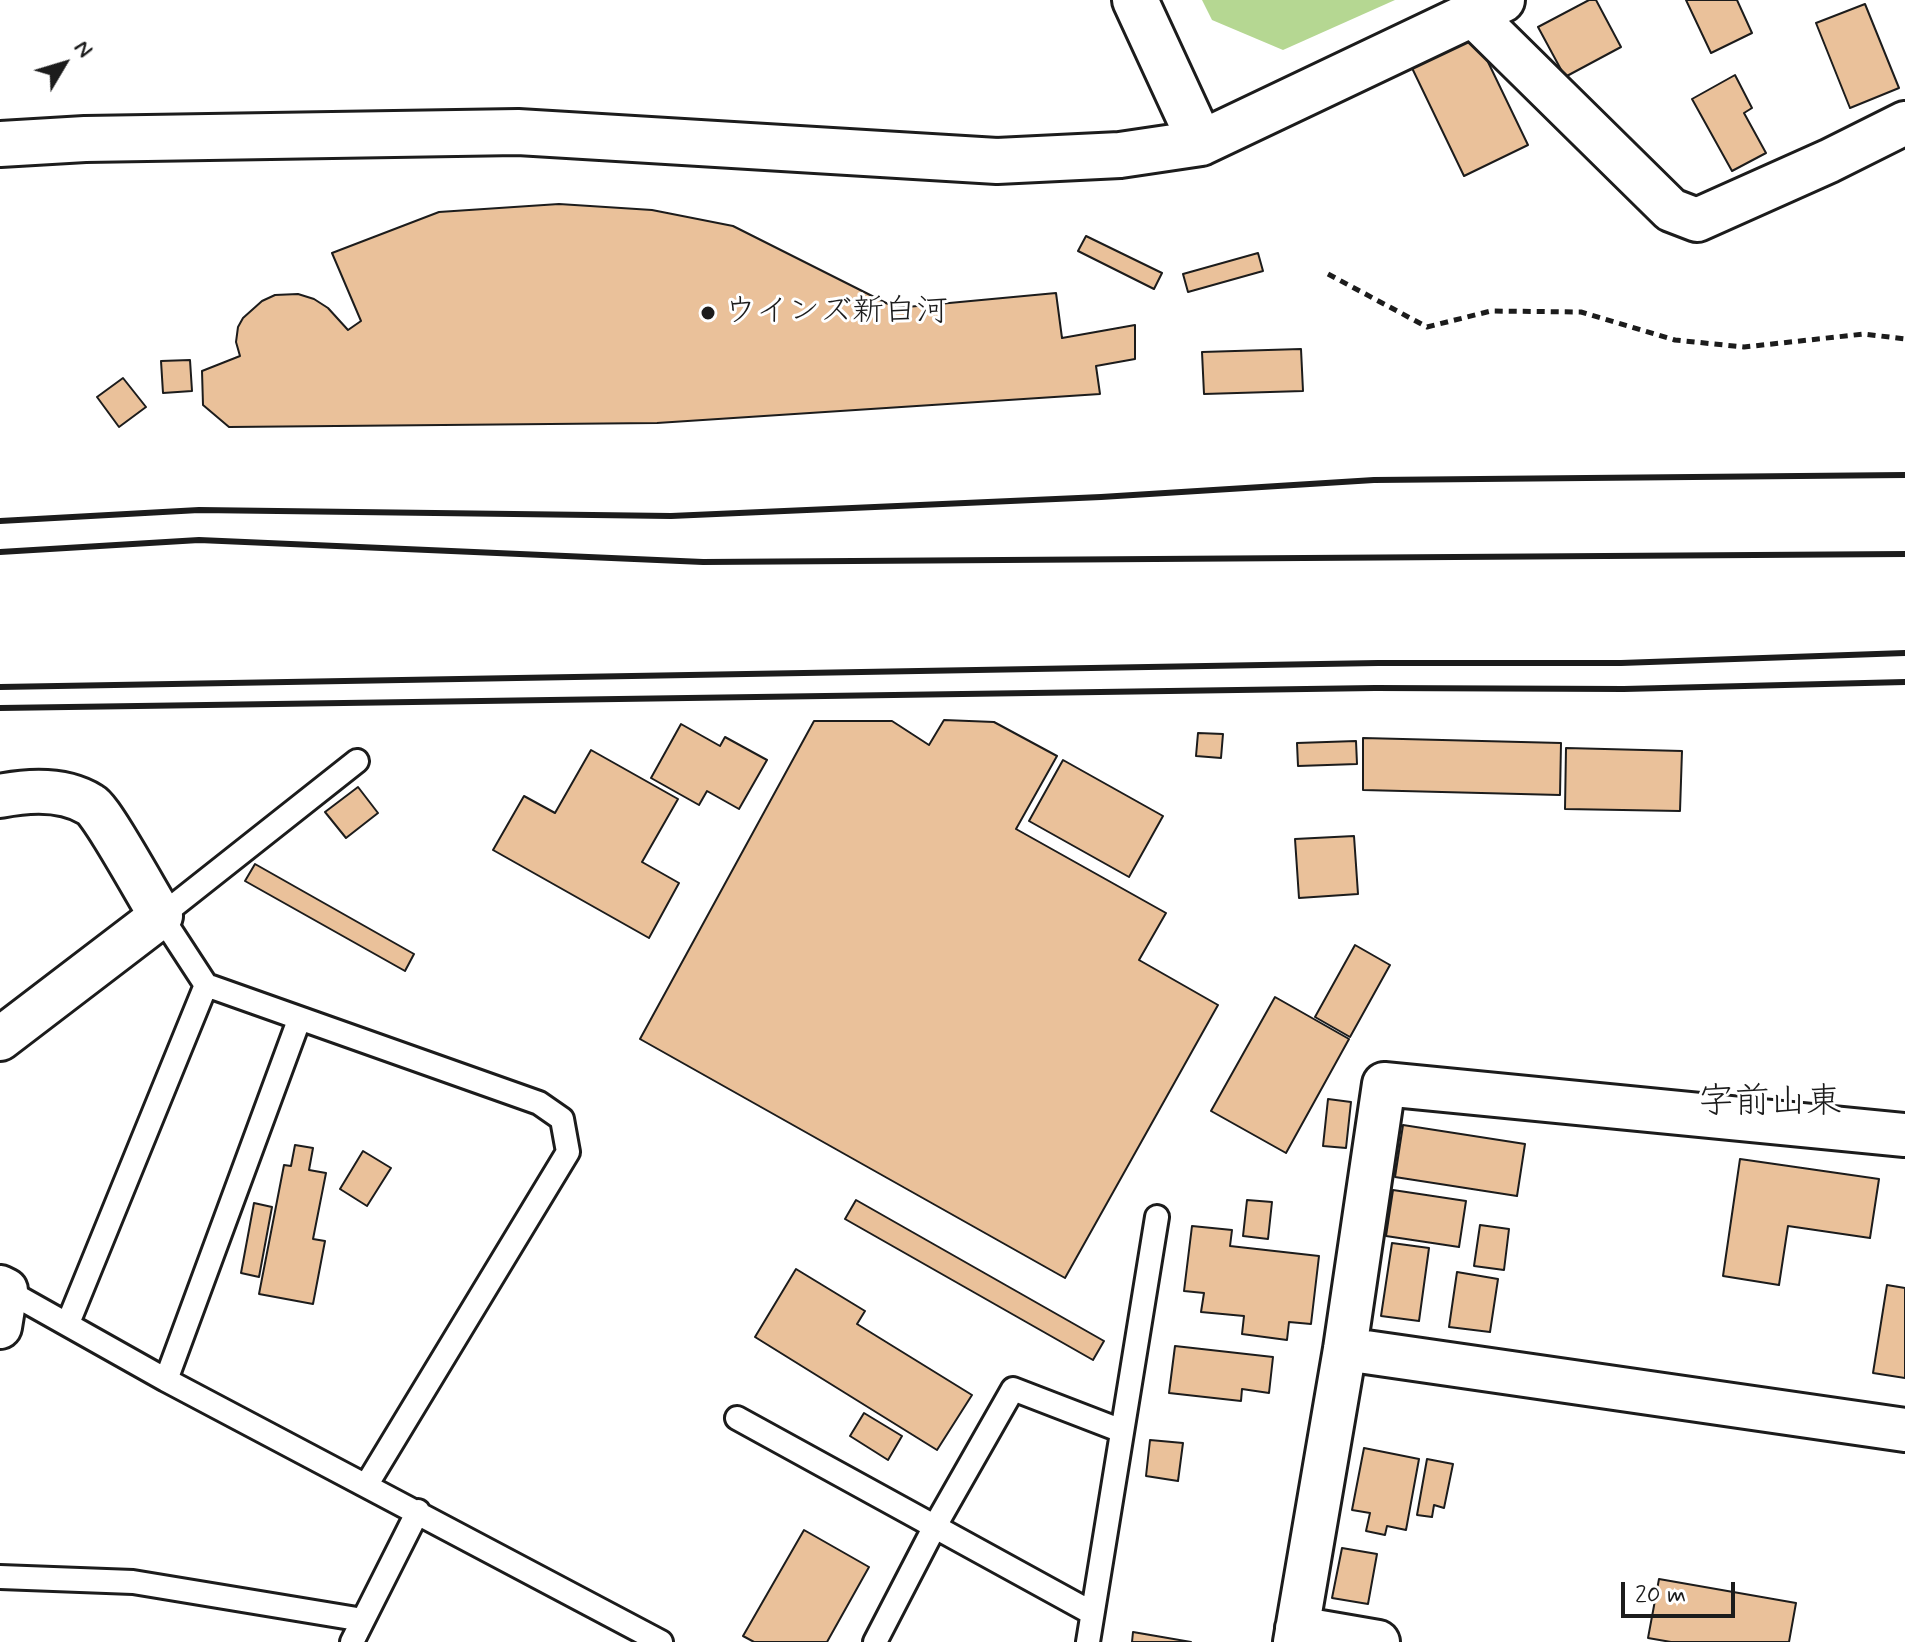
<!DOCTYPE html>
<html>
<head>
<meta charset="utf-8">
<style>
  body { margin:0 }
  #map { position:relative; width:1905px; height:1642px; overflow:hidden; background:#fff; font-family:Mynerve,sans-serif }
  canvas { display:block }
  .north { position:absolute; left:24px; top:24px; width:80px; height:80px; -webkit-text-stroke:6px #fff; paint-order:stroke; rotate:52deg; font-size:22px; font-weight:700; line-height:32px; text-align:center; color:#1c1c1c }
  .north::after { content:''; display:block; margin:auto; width:28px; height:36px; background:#1c1c1c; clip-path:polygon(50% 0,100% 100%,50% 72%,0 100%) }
  .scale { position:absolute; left:1621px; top:1582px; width:114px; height:36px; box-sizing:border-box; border:4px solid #1c1c1c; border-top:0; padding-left:10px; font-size:24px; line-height:28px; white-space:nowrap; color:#1c1c1c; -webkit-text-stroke:6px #fff; paint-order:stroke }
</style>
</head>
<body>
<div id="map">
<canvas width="1905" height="1642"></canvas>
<div class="north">N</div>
<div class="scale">20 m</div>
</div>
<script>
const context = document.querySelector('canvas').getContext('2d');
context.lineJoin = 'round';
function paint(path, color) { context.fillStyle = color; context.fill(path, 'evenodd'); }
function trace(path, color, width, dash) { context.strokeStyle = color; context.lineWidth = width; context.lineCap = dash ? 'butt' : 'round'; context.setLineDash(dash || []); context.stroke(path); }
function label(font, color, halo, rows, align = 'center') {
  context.font = font + ' Mynerve,"Klee One",sans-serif'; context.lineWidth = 6; context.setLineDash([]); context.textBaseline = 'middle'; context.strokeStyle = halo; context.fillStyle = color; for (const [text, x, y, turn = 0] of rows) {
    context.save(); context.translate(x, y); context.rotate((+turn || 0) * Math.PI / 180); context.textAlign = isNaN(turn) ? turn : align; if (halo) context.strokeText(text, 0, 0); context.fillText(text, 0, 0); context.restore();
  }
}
const green = new Path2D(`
  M1202,0H1395L1283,50L1212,20Z`);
const building = new Path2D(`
  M1589,0H1596L1621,47L1565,77L1538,27Z
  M1686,0H1737L1752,33L1711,53Z
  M1865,4L1899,88L1850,108L1816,23Z
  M1476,37L1528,145L1464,176L1412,68Z
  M1735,75L1752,108L1744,113L1766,153L1732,171L1692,99Z
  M559,204L652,210L733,226L896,308L1056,293L1062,338L1135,325V359L1096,366L1100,394L657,423L229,427L203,405L202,371L240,356L236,342L238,327L243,318L262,301L275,295L298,294L314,299L328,308L348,330L361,321L332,253L439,212Z
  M1086,236L1162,273L1154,289L1078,251Z
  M1258,253L1263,271L1188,292L1183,274Z
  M1301,349L1303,391L1204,394L1202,352Z
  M190,360L192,391L163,393L161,361Z
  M123,378L146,407L119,427L97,397Z
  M944,720L994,722L1057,756L1016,829L1166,913L1139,960L1218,1005L1065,1278L640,1039L814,721H892L929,745Z
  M681,724L720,746L725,737L767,760L739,809L707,791L699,805L651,778Z
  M1198,733L1223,734L1221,758L1196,756Z
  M1363,738L1561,743L1560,795L1363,790Z
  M1356,741L1357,764L1298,766L1297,743Z
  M1566,748L1682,751L1680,811L1565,809Z
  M591,750L678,799L642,862L679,883L649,938L493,850L524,796L555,813Z
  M1063,760L1163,816L1129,877L1029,821Z
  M358,787L378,813L346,838L325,812Z
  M1354,836L1358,894L1299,898L1295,839Z
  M255,864L414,954L405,971L245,881Z
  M1355,945L1390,965L1350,1037L1315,1017Z
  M1275,997L1349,1039L1286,1153L1211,1111Z
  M1328,1099L1351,1102L1346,1148L1323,1146Z
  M1403,1125L1525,1144L1517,1196L1395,1177Z
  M295,1145L313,1148L309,1170L326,1173L313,1239L325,1241L313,1304L259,1294L284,1165L291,1166Z
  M363,1151L391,1168L367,1206L340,1189Z
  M1740,1159L1879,1179L1870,1238L1788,1226L1779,1285L1723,1276Z
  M1393,1190L1466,1201L1459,1247L1386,1236Z
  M856,1200L1104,1341L1093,1360L845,1219Z
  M1247,1200L1272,1202L1268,1239L1243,1236Z
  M254,1203L272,1207L259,1277L241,1273Z
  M1480,1225L1509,1229L1504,1270L1474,1266Z
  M1192,1226L1232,1230L1230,1246L1319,1256L1311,1324L1289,1322L1287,1340L1242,1334L1244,1316L1201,1312L1204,1293L1184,1291Z
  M1392,1243L1429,1248L1419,1321L1381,1316Z
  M796,1269L865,1311L857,1324L972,1395L937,1450L755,1337Z
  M1457,1272L1498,1279L1490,1332L1449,1327Z
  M1887,1285L1905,1288V1378L1873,1373Z
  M1175,1346L1273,1357L1269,1393L1242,1389L1241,1401L1169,1393Z
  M864,1413L902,1436L888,1460L850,1436Z
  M1150,1440L1183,1443L1178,1481L1146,1476Z
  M1364,1448L1419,1459L1406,1530L1387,1526L1385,1535L1366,1531L1370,1513L1352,1510Z
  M1427,1459L1453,1464L1444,1508L1434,1505L1432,1517L1417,1515Z
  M804,1530L869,1567L827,1642H754L743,1636Z
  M1342,1548L1377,1554L1368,1604L1332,1598Z
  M1659,1579L1796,1603L1789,1642H1671L1648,1638Z
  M1133,1632L1191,1642H1132Z`);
const path = new Path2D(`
  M1328,274L1427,327L1491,311L1581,312L1675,340L1744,347L1864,334L1905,339`);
const lane = new Path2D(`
  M357,761L161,916L206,985L539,1103L562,1119L568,1152L367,1484
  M6,1290L166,1380L661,1642
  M68,1323L206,985
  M166,1380L299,1020
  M737,1418L1092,1613
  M0,1577L133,1582L363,1620
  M352,1642L418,1511
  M875,1642L935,1526L1013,1389L1122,1431
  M1088,1642L1157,1217`);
const street = new Path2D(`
  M1472,14L1671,210L1697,220L1829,161L1905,123
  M0,796C30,790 64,788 91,805C102,811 150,899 161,916L0,1039
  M0,1287L6,1290L0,1327
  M1345,1349L1905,1430
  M1297,1628L1378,1642
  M1295,1642L1345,1349L1384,1084L1905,1135`);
const secondary = new Path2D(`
  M1135,0L1201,143
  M0,144L85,139L518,132L997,161L1120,155L1201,143L1502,0`);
const rail = new Path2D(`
  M0,521L199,510L671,516L1101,497L1374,480L1905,475
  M0,552L199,540L703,562L1905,554
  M0,687L1378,663H1621L1905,653
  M0,708L1375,688L1624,689L1905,682`);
const markers = [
  [708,313,8,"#1c1c1c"]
];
const poiNames = [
  ["ウインズ新白河",724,313]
];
const quarterNames = [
  ["字前山東",1770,1104]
];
paint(green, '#b5d792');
paint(building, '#eac19a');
trace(building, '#1c1c1c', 2);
trace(lane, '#1c1c1c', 28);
trace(street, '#1c1c1c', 48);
trace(secondary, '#1c1c1c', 50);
trace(path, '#1c1c1c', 5, [8, 6]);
trace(lane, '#fff', 22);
trace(street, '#fff', 42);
trace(secondary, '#fff', 44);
trace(rail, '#1c1c1c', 6);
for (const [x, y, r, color] of markers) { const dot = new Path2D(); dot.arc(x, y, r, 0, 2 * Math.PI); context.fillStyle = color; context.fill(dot); trace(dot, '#fff', 3); }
label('32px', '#1c1c1c', '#fff', poiNames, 'left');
label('36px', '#1c1c1c', '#fff', quarterNames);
</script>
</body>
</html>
